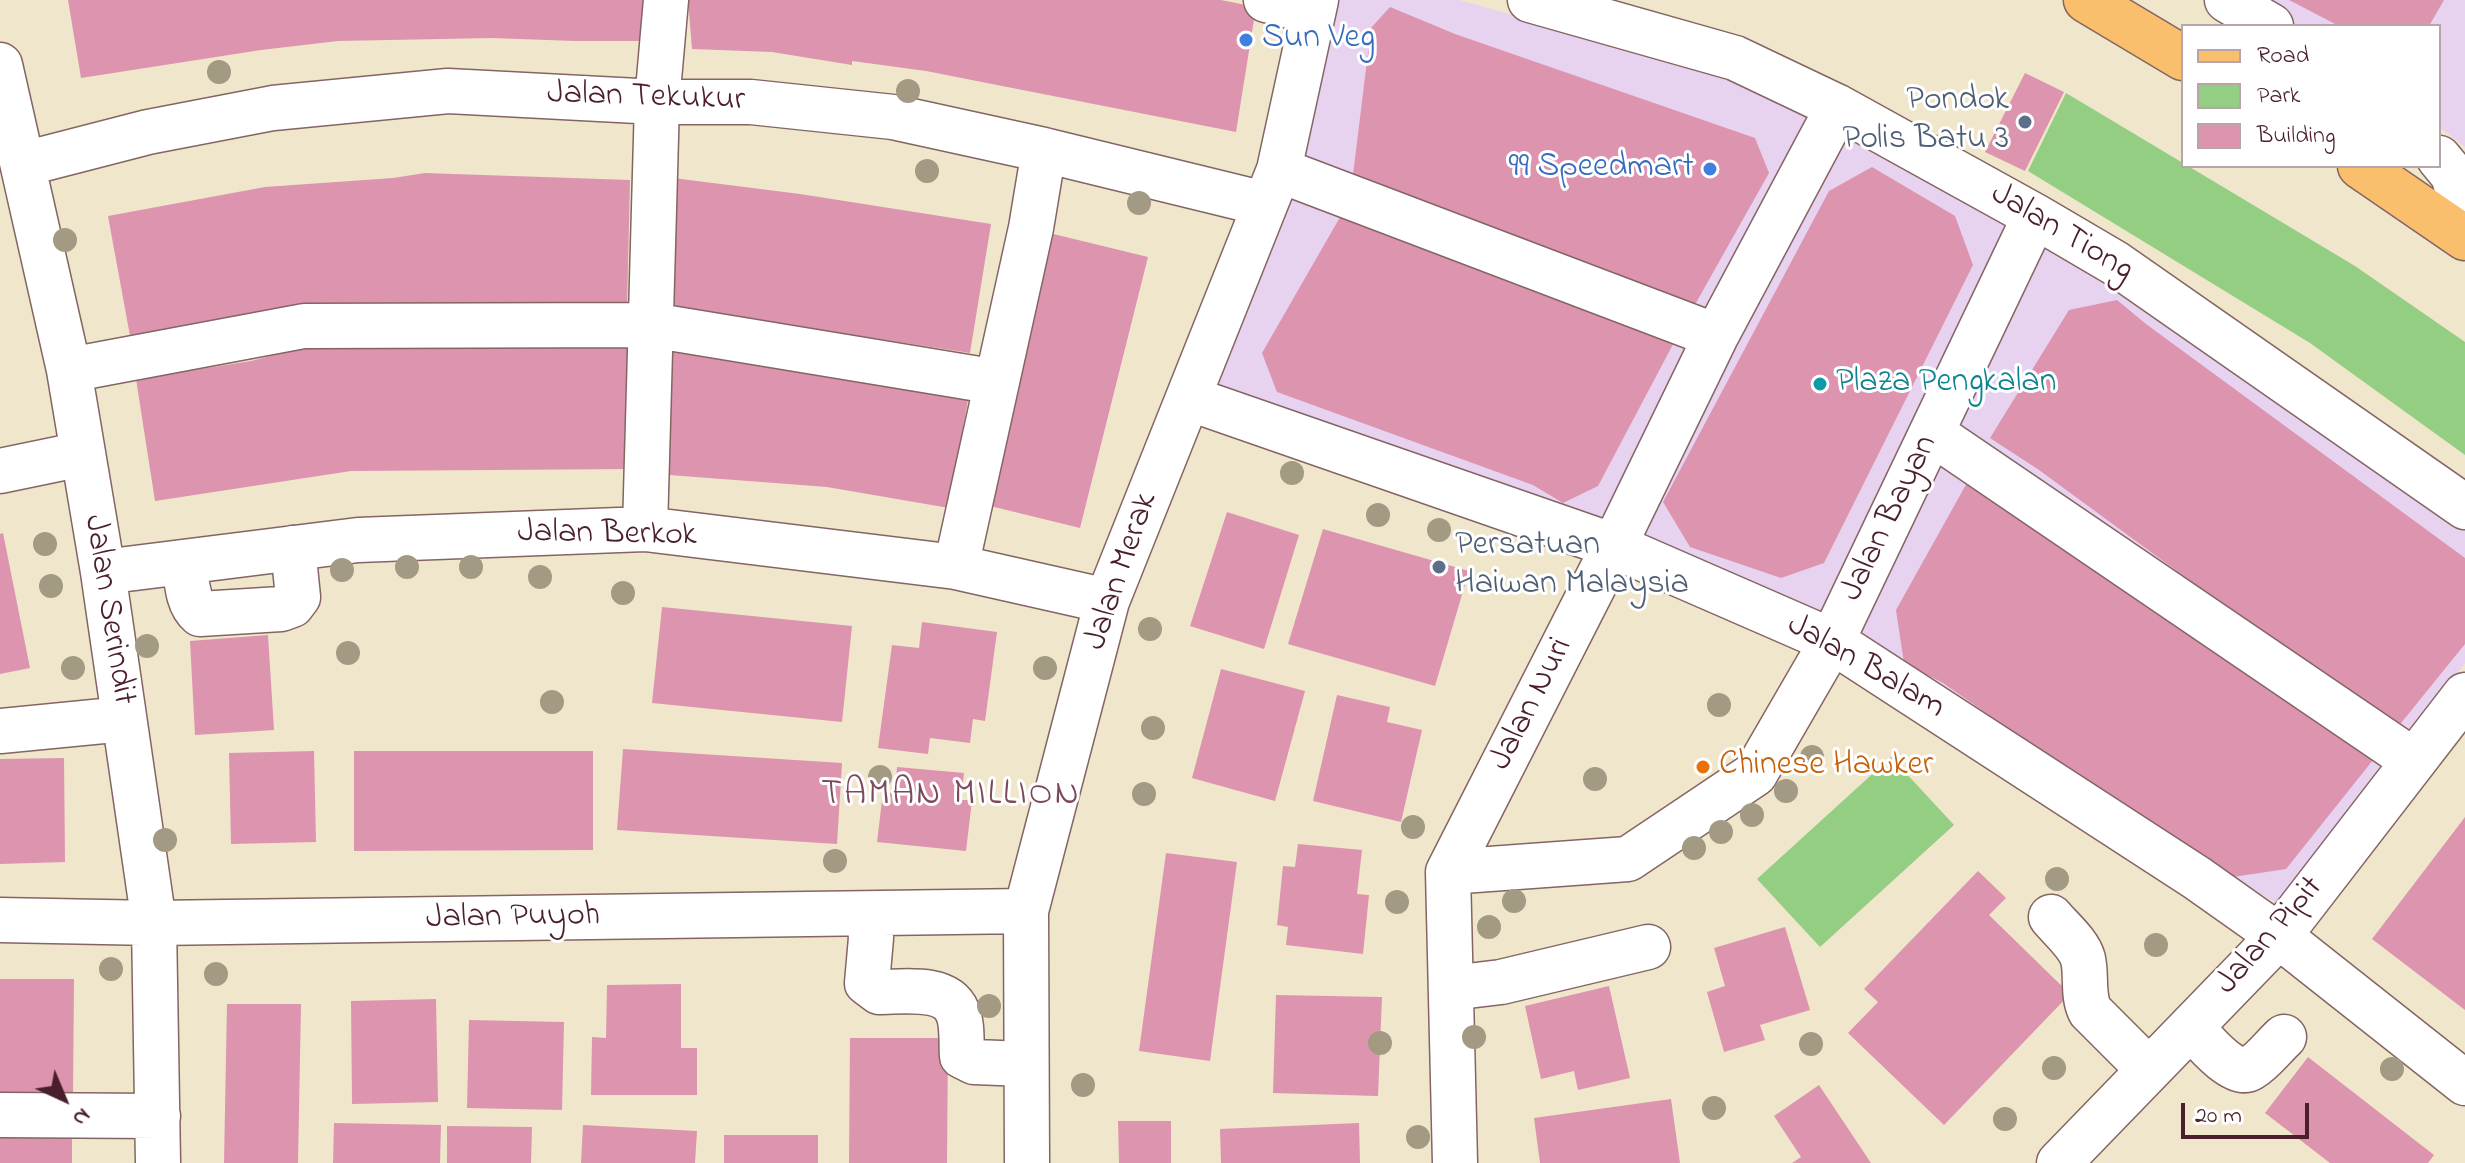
<!DOCTYPE html>
<html>
<head>
<meta charset="utf-8">
<style>
  body { margin:0 }
  #map { position:relative; width:2465px; height:1163px; overflow:hidden; background:#f0e6cb; font-family:"Indie Flower",sans-serif }
  canvas { display:block }
  .legend { position:absolute; left:2181px; top:24px; width:260px; height:144px; box-sizing:border-box; background:#fff; border:2px solid #b7a5aa; margin:0; padding:10px 14px; list-style:none; font-size:24px; color:#4a1f2b }
  .legend li { display:flex; align-items:center; gap:16px; height:40px }
  .legend b { width:40px; border:2px solid #b7a5aa }
  .north { position:absolute; left:24px; top:1059px; width:80px; height:80px; -webkit-text-stroke:6px #fff; paint-order:stroke; rotate:136deg; font-size:22px; font-weight:700; line-height:32px; text-align:center; color:#4a1f2b }
  .north::after { content:''; display:block; margin:auto; width:28px; height:36px; background:#4a1f2b; clip-path:polygon(50% 0,100% 100%,50% 72%,0 100%) }
  .scale { position:absolute; left:2181px; top:1103px; width:128px; height:36px; box-sizing:border-box; border:4px solid #4a1f2b; border-top:0; padding-left:10px; font-size:24px; line-height:28px; white-space:nowrap; color:#4a1f2b; -webkit-text-stroke:6px #fff; paint-order:stroke }
</style>
</head>
<body>
<div id="map">
<canvas width="2465" height="1163"></canvas>
<ul class="legend">
<li><b style="height:10px;background:#f9bf6c"></b>Road</li>
<li><b style="height:22px;background:#94ce82"></b>Park</li>
<li><b style="height:22px;background:#dd94af"></b>Building</li>
</ul>
<div class="north">N</div>
<div class="scale">20 m</div>
</div>
<script>
const context = document.querySelector('canvas').getContext('2d');
context.lineJoin = 'round';
function paint(path, color) { context.fillStyle = color; context.fill(path, 'evenodd'); }
function trace(path, color, width, dash) { context.strokeStyle = color; context.lineWidth = width; context.lineCap = dash ? 'butt' : 'round'; context.setLineDash(dash || []); context.stroke(path); }
function label(font, color, halo, rows, align = 'center') {
  context.font = font + ' "Indie Flower",sans-serif'; context.lineWidth = 6; context.setLineDash([]); context.textBaseline = 'middle'; context.strokeStyle = halo; context.fillStyle = color; for (const [text, x, y, turn = 0] of rows) {
    context.save(); context.translate(x, y); context.rotate((+turn || 0) * Math.PI / 180); context.textAlign = isNaN(turn) ? turn : align; if (halo) context.strokeText(text, 0, 0); context.fillText(text, 0, 0); context.restore();
  }
}
const built = new Path2D(`
  M1333,0H1459L1729,75L1872,145L2112,279L2465,528V663L2279,905L1815,615L1215,390Z
  M2246,0H2465V147L2439,127V26H2290Z`);
const green = new Path2D(`
  M2066,93L2183,163V166H2188L2355,266L2465,342V455L2310,343L2028,171Z
  M1891,757L1954,825L1820,947L1757,879Z`);
const building = new Path2D(`
  M68,0H657L656,41H575L492,38L338,41L261,50L81,78Z
  M688,0H1221L1256,7L1236,132L926,71L852,61V65L772,52L692,49Z
  M2289,0H2444L2429,26H2339Z
  M1390,7L1455,34L1755,138L1769,173L1692,310L1352,183L1371,28Z
  M2025,73L2064,92L2025,171L1985,152Z
  M1872,167L1955,216L1973,265L1824,563L1781,578L1690,547L1663,502L1829,191Z
  M425,173L630,180L627,307L132,347L108,216L265,187L393,178Z
  M673,178L800,194L991,224L970,353L665,306Z
  M1343,212L1679,333L1598,486L1563,503L1533,485L1277,392L1262,353Z
  M1041,231L1148,257L1080,528L974,502Z
  M2117,300L2146,324L2465,558V644L2397,728L2290,654L2039,470L1990,438L2069,310Z
  M633,340L632,469L351,471L155,501L136,379L251,361L293,350L350,341Z
  M663,341L971,383L949,508L827,487L656,474Z
  M1973,472L2377,755L2286,869L2233,877L2039,750L1943,683L1904,663L1896,610Z
  M1227,512L1299,535L1264,649L1190,626Z
  M1323,529L1469,571L1435,686L1288,644Z
  M3,533L30,668L0,674V534Z
  M662,607L852,626L842,722L652,703Z
  M922,622L997,632L985,721L973,719L970,743L930,738L928,754L878,748L892,645L919,648Z
  M268,635L274,730L195,735L190,641Z
  M1221,669L1305,691L1275,801L1192,778Z
  M1337,695L1390,707L1387,722L1422,730L1401,822L1313,801Z
  M623,749L842,763L837,844L617,830Z
  M314,751L316,842L231,844L229,753Z
  M354,751H593V850L354,851Z
  M64,758L65,862L0,864V759Z
  M897,767L964,773L961,800H972L966,851L877,842L883,792L895,793Z
  M2465,817V1010L2372,939Z
  M1298,844L1362,850L1357,894L1369,895L1363,954L1286,945L1288,927L1277,925L1283,866L1295,867Z
  M1166,853L1237,862L1210,1061L1139,1051Z
  M1978,871L2006,898L1989,915L2070,994L1944,1125L1848,1033L1878,1002L1864,989Z
  M1785,927L1810,1010L1760,1025L1765,1040L1724,1052L1707,992L1725,986L1714,948Z
  M0,979H74L73,1096H0Z
  M681,984V1048H697V1095H591L592,1037L606,1038L607,985Z
  M1609,986L1630,1078L1578,1090L1574,1071L1541,1079L1525,1006Z
  M1276,995L1382,997L1378,1096L1273,1093Z
  M436,999L438,1102L352,1104L351,1001Z
  M227,1004H301L298,1163H224Z
  M469,1020L564,1022L562,1110L467,1108Z
  M850,1038H948L947,1163H849Z
  M2308,1057L2434,1155L2428,1163H2330L2265,1113Z
  M1819,1085L1871,1163H1792L1801,1157L1774,1116Z
  M1671,1099L1680,1163H1540L1534,1118Z
  M1118,1121H1171V1163H1119Z
  M334,1123L441,1125L440,1163H333Z
  M1359,1123L1360,1163H1221L1220,1129Z
  M583,1125L697,1131L695,1163H581Z
  M447,1126L532,1127L531,1163H447Z
  M0,1131H72V1163H0Z
  M724,1135H818V1163H724Z`);
const minor = new Path2D(`
  M1266,0L1313,12
  M1530,0L1735,58L1838,107L2035,216L2115,263L2465,507
  M2227,0L2271,26
  M0,65L69,370L103,572L154,923L158,1163
  M2439,158L2453,175L2465,217
  M24,164L148,132L273,108L448,91L657,102H751L893,117L1044,150L1265,204
  M1279,170L1716,336
  M69,370L304,326L651,325L997,382
  M1188,398L1614,546L1832,641L2197,878L2279,936L2465,1083
  M1932,433L2414,761
  M0,471L82,454
  M645,529L657,102L666,0
  M184,562C187,578 186,602 200,614L281,609L292,605L298,597L293,548
  M956,567L1031,228L1044,150
  M103,572L358,540L645,529L956,567L1107,601
  M0,731L124,719
  M1448,872L1628,859L1755,774L1832,641L2035,216
  M869,914L871,938L867,983L879,992C903,992 946,985 957,1011C963,1023 961,1043 962,1056L974,1062L1026,1064
  M2051,917C2061,929 2079,944 2083,959C2087,977 2082,994 2090,1011L2149,1070
  M0,920L154,923L1026,911
  M1451,988L1501,982L1648,947
  M2191,1027C2202,1039 2234,1079 2251,1068C2263,1061 2273,1047 2284,1037
  M0,1115L158,1116
  M1027,1163L1026,911L1107,601L1279,170L1316,0
  M1455,1163L1448,872L1614,546L1716,336L1838,107
  M2059,1163L2279,936L2465,695`);
const major = new Path2D(`
  M2086,0L2183,58
  M2360,166L2465,238`);
const trees = [
  [219,72],
  [908,91],
  [927,171],
  [1139,203],
  [65,240],
  [1292,473],
  [1378,515],
  [1439,530],
  [45,544],
  [407,567],
  [471,567],
  [342,570],
  [540,577],
  [51,586],
  [623,593],
  [1150,629],
  [147,646],
  [348,653],
  [73,668],
  [1045,668],
  [552,702],
  [1719,705],
  [1153,728],
  [1812,757],
  [880,777],
  [1595,779],
  [1786,791],
  [1144,794],
  [1752,815],
  [1413,827],
  [1721,832],
  [165,840],
  [1694,848],
  [835,861],
  [2057,879],
  [1514,901],
  [1397,902],
  [1489,927],
  [2156,945],
  [111,969],
  [216,974],
  [989,1006],
  [1474,1037],
  [1380,1043],
  [1811,1044],
  [2054,1068],
  [2392,1069],
  [1083,1085],
  [1714,1108],
  [2005,1119],
  [1418,1137]
];
const markers = [
  [1246,40,8,"#3f7fe0"],
  [2025,122,8,"#5c6f8a"],
  [1710,169,8,"#3f7fe0"],
  [1820,384,8,"#0f9aa8"],
  [1439,567,8,"#5c6f8a"],
  [1703,767,8,"#e8710a"]
];
const shopNames = [
  ["Sun Veg",1262,40],
  ["99 Speedmart",1694,169,"right"]
];
const streetNames = [
  ["Jalan Tekukur",646,99,2],
  ["Jalan Tiong",2061,234,31],
  ["Jalan Bayan",1891,519,-64],
  ["Jalan Berkok",607,536,1],
  ["Jalan Merak",1123,572,-71],
  ["Jalan Serindit",107,610,81],
  ["Jalan Balam",1865,668,30],
  ["Jalan Nuri",1533,705,-63],
  ["Jalan Puyoh",513,919,-1],
  ["Jalan Pipit",2271,937,-49]
];
const serviceNames = [
  ["Pondok",2009,102],
  ["Polis Batu 3",2009,141],
  ["Persatuan",1455,547,"left"],
  ["Haiwan Malaysia",1455,586,"left"]
];
const cultureNames = [
  ["Plaza Pengkalan",1836,384]
];
const foodNames = [
  ["Chinese Hawker",1719,767]
];
const neighbourhoodNames = [
  ["TAMAN MILLION",951,797]
];
paint(built, '#e7d2ef');
paint(green, '#94ce82');
paint(building, '#dd94af');
trace(minor, '#846563', 47);
trace(major, '#846563', 47);
trace(minor, '#fff', 44);
trace(major, '#f9bf6c', 44);
context.fillStyle = '#a39a84';
for (const [x, y] of trees) { context.beginPath(); context.arc(x, y, 12, 0, 2 * Math.PI); context.fill(); }
for (const [x, y, r, color] of markers) { const dot = new Path2D(); dot.arc(x, y, r, 0, 2 * Math.PI); context.fillStyle = color; context.fill(dot); trace(dot, '#fff', 3); }
label('34px', '#366cbe', '#fff', shopNames, 'left');
label('34px', '#4a1f2b', '#fff', streetNames);
label('34px', '#4e5e75', '#fff', serviceNames, 'right');
label('34px', '#0d838f', '#fff', cultureNames, 'left');
label('34px', '#c56008', '#fff', foodNames, 'left');
context.letterSpacing = '2px';
label('36px', '#7d4859', '#fff', neighbourhoodNames);
context.letterSpacing = '0px';
</script>
</body>
</html>
